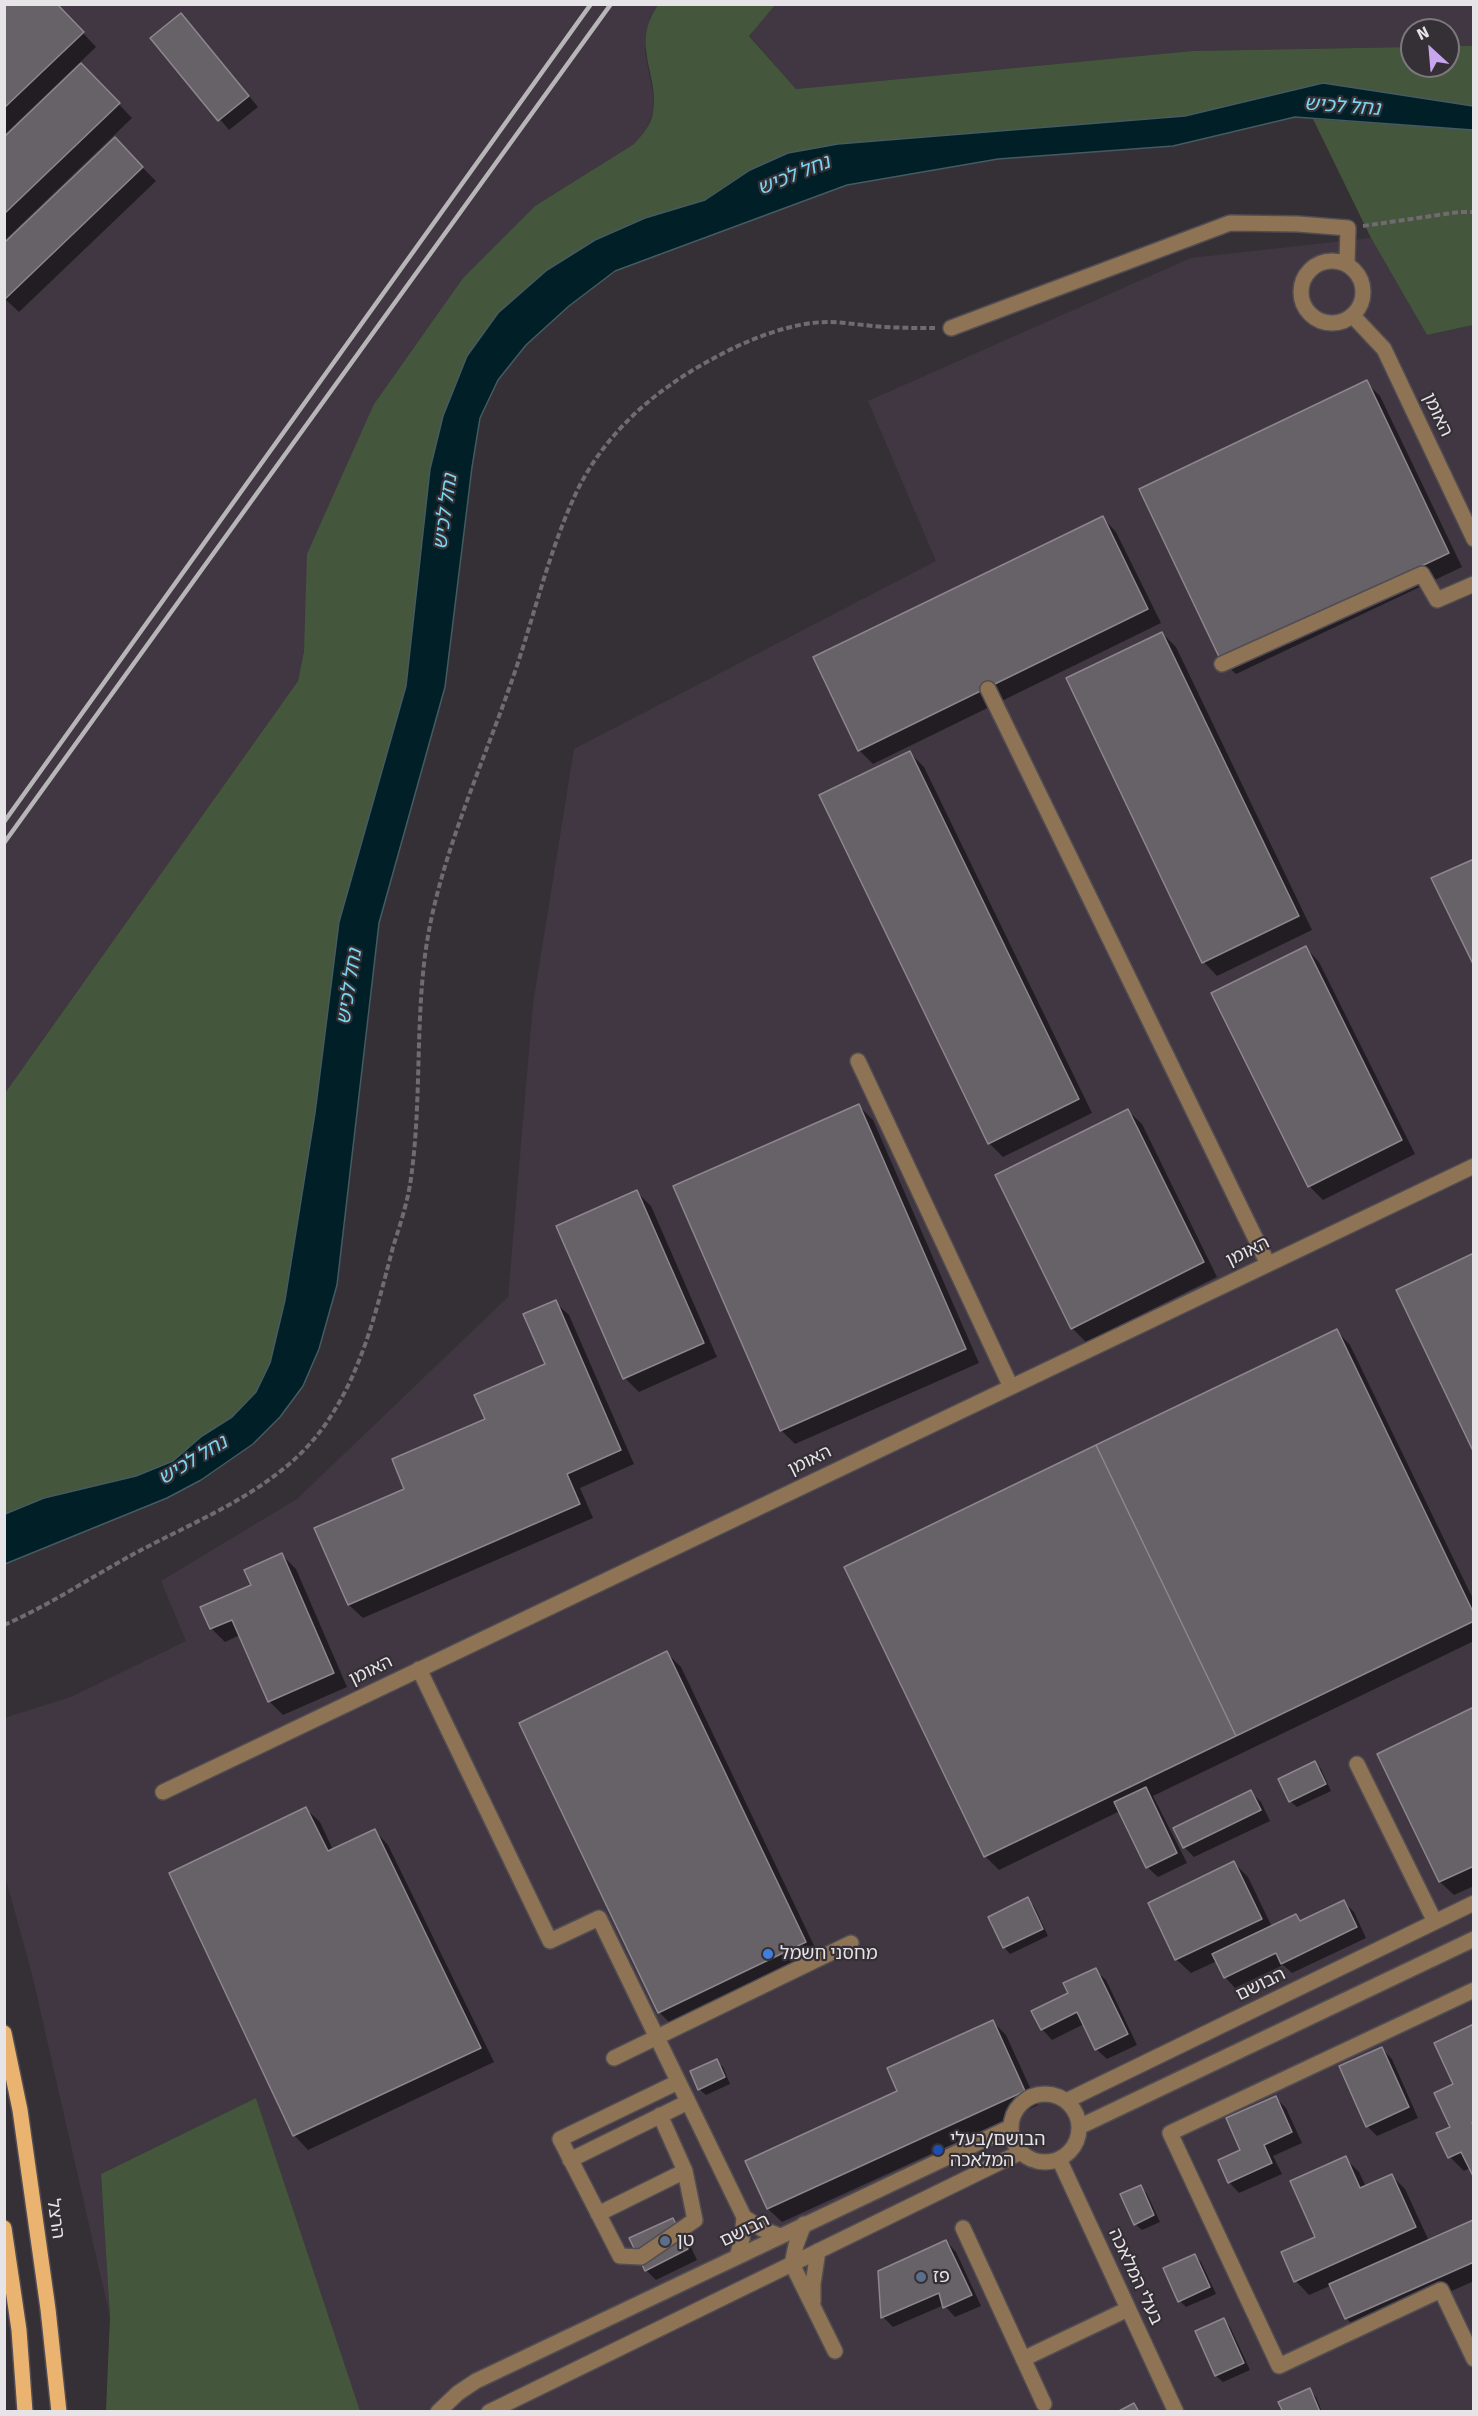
<!DOCTYPE html>
<html>
<head>
<meta charset="utf-8">
<style>
  body { margin:0 }
  #map { position:relative; width:1478px; height:2416px; overflow:hidden; background:#353036; font-family:Signika,sans-serif }
  canvas { display:block }
  .frame { position:absolute; inset:0; border:6px solid #e7e4e8; pointer-events:none }
  .north { position:absolute; left:1400px; top:18px; width:60px; height:60px; box-sizing:border-box; background:#353036; border:2px solid #7c787d; border-radius:50%; rotate:334deg; font-size:16px; font-weight:700; line-height:24px; text-align:center; color:#e7e4e8 }
  .north::after { content:''; display:block; margin:auto; width:21px; height:27px; background:#c8a6ef; clip-path:polygon(50% 0,100% 100%,50% 72%,0 100%) }
</style>
</head>
<body>
<div id="map">
<canvas width="1478" height="2416"></canvas>
<div class="frame"></div>
<div class="north">N</div>
</div>
<script>
const context = document.querySelector('canvas').getContext('2d');
context.lineJoin = 'round';
function paint(path, color) { context.fillStyle = color; context.fill(path, 'evenodd'); }
function trace(path, color, width, dash) { context.strokeStyle = color; context.lineWidth = width; context.lineCap = dash ? 'butt' : 'round'; context.setLineDash(dash || []); context.stroke(path); }
function label(font, color, halo, rows, align = 'center') {
  context.font = font + ' Signika,"Noto Sans Hebrew",sans-serif'; context.lineWidth = 4.5; context.setLineDash([]); context.textBaseline = 'middle'; context.strokeStyle = halo; context.fillStyle = color; for (const [text, x, y, turn = 0] of rows) {
    context.save(); context.translate(x, y); context.rotate((+turn || 0) * Math.PI / 180); context.textAlign = isNaN(turn) ? turn : align; if (halo) context.strokeText(text, 0, 0); context.fillText(text, 0, 0); context.restore();
  }
}
const built = new Path2D(`
  M775,4L1474,5L1473,46H1448V30H1412V47L1192,51L796,89L749,35Z
  M5,5H658L650,17L645,52L653,94V113L646,130L634,144L535,206L463,278L374,404L304,651L298,681L5,1093Z
  M1371,238L1427,335L1473,325V2411H360L256,2098L101,2174L110,2317L32,1974L5,1876L4,1718L71,1697L186,1641L161,1581L297,1499L508,1297L533,1004L574,749L936,561L868,401L1191,258Z`);
const green = new Path2D(`
  M658,5H775L749,36L796,89L1192,51L1412,47V66H1448V46H1473V106L1323,83L1185,116L838,144L788,153L750,170L705,200L645,218L595,240L498,313L467,356L443,416L430,469L406,686L339,922L315,1113L285,1300L270,1363L256,1392L232,1417L202,1436L173,1461L136,1476L44,1498L5,1514V1093L298,681L304,651L307,554L374,404L463,278L535,206L634,144C642,135 651,125 653,113C660,75 630,45 658,5Z
  M1313,119L1473,130V325L1427,335L1371,238Z
  M256,2098L360,2411H106L110,2317L101,2174Z`);
const water = new Path2D(`
  M1323,83L1473,106V130L1295,117L1173,146L998,159L847,185L615,271L569,306L526,345L498,380L480,418L472,467L445,687L379,923L337,1285L319,1349L303,1386L280,1417L253,1444L201,1480L167,1498L5,1564V1514L44,1498L136,1476L173,1461L202,1436L232,1417L256,1392L270,1363L285,1300L315,1113L339,922L406,686L430,469L443,416L467,356L498,313L547,270L595,240L645,218L705,200L750,170L788,153L838,144L1185,116Z`);
const shadow = new Path2D(`
  M4,4H56L96,47L4,135Z
  M191,25L258,107L229,130L152,38Z
  M81,65L132,118L4,241V139Z
  M115,140L156,181L19,312L4,298Z
  M1366,382L1380,396L1462,567L1236,674L1222,661Z
  M1103,518L1116,532L1161,623L873,764L859,750Z
  M1162,633L1176,647L1312,930L1217,976L1204,962Z
  M910,753L924,767L1092,1113L1003,1157L989,1143Z
  M1306,948L1319,962L1415,1154L1323,1200L1309,1186Z
  M859,1106L873,1120L979,1363L795,1444L781,1430Z
  M1128,1111L1142,1124L1217,1277L1086,1342L1072,1328Z
  M637,1192L651,1206L717,1357L639,1392L625,1378Z
  M555,1302L569,1315L634,1464L580,1488L593,1518L363,1618L349,1605L406,1489L546,1365Z
  M1337,1331L1350,1345L1474,1601V1641L1153,1796L1187,1863L1158,1877L1147,1867L1120,1811L999,1870L985,1856Z
  M282,1555L296,1569L347,1687L283,1715L269,1701L240,1635L225,1642L211,1628Z
  M667,1653L681,1667L819,1956L673,2026L659,2012Z
  M1474,1709V1886L1454,1895L1440,1882L1379,1754Z
  M1315,1763L1321,1769L1331,1791L1297,1807L1290,1801Z
  M1251,1792L1261,1802L1270,1821L1194,1857L1184,1847Z
  M306,1809L320,1822L333,1850L375,1831L388,1845L494,2062L308,2150L295,2136L171,1874Z
  M1234,1863L1248,1877L1272,1927L1296,1915L1302,1922L1344,1902L1354,1912L1366,1938L1292,1973L1283,1965L1235,1988L1225,1977L1217,1961L1191,1973L1177,1960L1150,1904Z
  M1027,1899L1034,1906L1048,1936L1010,1954L1004,1947Z
  M1095,1970L1106,1980L1137,2045L1107,2059L1096,2049L1084,2024L1052,2040L1042,2029L1070,1994Z
  M992,2021L1006,2035L1038,2105L782,2222L768,2209L899,2092Z
  M1474,2026V2175L1470,2168L1464,2171L1450,2157L1439,2134L1452,2127L1455,2084Z
  M1382,2049L1392,2059L1418,2118L1377,2136L1367,2126Z
  M716,2061L723,2067L730,2084L706,2095L699,2089Z
  M1276,2098L1286,2108L1302,2143L1273,2156L1282,2174L1239,2193L1229,2182L1220,2161L1242,2151Z
  M1345,2158L1359,2172L1366,2187L1391,2175L1405,2189L1429,2241L1473,2222L1474,2281L1360,2332L1346,2318L1332,2285L1309,2295L1296,2281L1317,2238Z
  M1141,2187L1147,2194L1160,2222L1142,2230L1135,2224Z
  M672,2220L683,2230L697,2260L656,2280L646,2270Z
  M946,2241L956,2252L981,2306L955,2317L944,2305L893,2327L883,2317Z
  M1195,2255L1201,2262L1216,2294L1186,2307L1180,2301Z
  M1224,2320L1230,2327L1250,2370L1223,2382L1216,2376L1197,2332Z
  M1309,2390L1316,2397L1322,2412H1284Z`);
const building = new Path2D(`
  M4,4H57L84,32L4,108Z
  M181,13L249,96L218,121L150,38Z
  M81,63L120,103L4,214V137Z
  M115,137L143,167L4,300V243Z
  M1367,380L1449,553L1221,661L1139,489Z
  M1103,516L1148,609L858,751L813,657Z
  M1162,632L1299,916L1202,963L1066,678Z
  M910,751L1079,1099L988,1144L819,795Z
  M1474,859V966L1431,878Z
  M1306,946L1402,1140L1308,1187L1211,993Z
  M859,1104L966,1349L780,1431L673,1186Z
  M1128,1109L1204,1262L1071,1329L995,1175Z
  M637,1190L704,1343L623,1379L556,1226Z
  M1474,1253V1453L1396,1290Z
  M556,1300L621,1450L567,1474L580,1504L348,1605L314,1528L404,1489L392,1459L485,1419L474,1395L545,1364L523,1314Z
  M1337,1329L1474,1614V1621L1236,1736L1096,1445Z
  M1096,1445L1236,1736L984,1857L844,1567Z
  M282,1553L334,1673L268,1702L232,1620L210,1629L200,1607L251,1585L244,1570Z
  M667,1651L806,1942L658,2013L519,1723Z
  M1474,1707V1866L1439,1882L1377,1754Z
  M1315,1761L1326,1784L1289,1802L1278,1779Z
  M1146,1787L1177,1853L1146,1868L1114,1802Z
  M1251,1790L1261,1810L1183,1848L1173,1828Z
  M306,1807L328,1851L375,1829L481,2048L293,2136L169,1873Z
  M1234,1861L1262,1919L1175,1960L1148,1903Z
  M1028,1897L1043,1929L1003,1948L988,1917Z
  M1344,1900L1357,1927L1281,1964L1276,1953L1224,1978L1212,1954L1296,1914L1300,1921Z
  M1096,1968L1128,2034L1095,2050L1077,2012L1041,2030L1031,2011L1068,1993L1063,1983Z
  M993,2020L1025,2091L767,2209L745,2161L897,2091L887,2068Z
  M1474,2024V2122L1472,2123L1474,2127V2178L1461,2152L1448,2158L1436,2133L1450,2127L1434,2093L1453,2084L1434,2043Z
  M1382,2047L1409,2107L1366,2127L1339,2066Z
  M717,2059L725,2077L698,2090L690,2071Z
  M1276,2096L1292,2132L1264,2145L1272,2163L1228,2183L1218,2160L1240,2150L1226,2118Z
  M1346,2156L1360,2188L1392,2174L1416,2227L1294,2282L1281,2252L1315,2237L1290,2181Z
  M1141,2185L1154,2215L1134,2225L1120,2194Z
  M673,2218L688,2249L645,2271L629,2238Z
  M1473,2220L1474,2262L1345,2319L1329,2284Z
  M946,2240L972,2295L943,2308L939,2293L881,2318L878,2271Z
  M1195,2254L1210,2287L1178,2302L1163,2268Z
  M1224,2318L1244,2363L1215,2376L1195,2331Z
  M1310,2388L1320,2412H1283L1278,2402Z
  M1134,2403L1139,2412H1117Z`);
const path = new Path2D(`
  M1363,226L1459,212H1474
  M4,1625C48,1606 88,1579 130,1556C199,1518 281,1490 327,1422C363,1369 377,1308 393,1247C400,1225 408,1201 411,1178C421,1107 416,1035 424,964C434,870 480,772 511,683C534,619 548,551 578,489C608,429 660,386 718,356C749,339 793,322 828,322C840,322 852,324 864,325C888,328 911,328 935,328`);
const minor = new Path2D(`
  M1301 292a31 31 0 1 1 62 0a31 31 0 1 1-62 0Z
  M1353,316L1384,349L1474,539
  M951,328L1230,223L1298,224L1348,228L1347,264
  M1222,664L1422,574L1437,600L1474,584
  M988,689L1268,1264
  M858,1061L1011,1387
  M419,1669L550,1941L599,1918L744,2217L742,2239L737,2257
  M1357,1764L1435,1922
  M163,1792L1474,1166
  M1474,1990L1170,2133L1279,2366L1441,2290L1474,2359
  M614,2058L851,1943
  M1011 2128a34 34 0 1 1 68 0a34 34 0 1 1-68 0Z
  M1066,2101L1474,1903
  M660,2115L685,2171L695,2220L641,2257L620,2256L560,2139L678,2082
  M1079,2127L1474,1939
  M1059,2159L1176,2412
  M570,2160L688,2102
  M598,2214L685,2171
  M744,2217L762,2229L780,2236
  M804,2224L796,2245L792,2264L835,2351
  M963,2228L1044,2404
  M813,2302V2284L818,2251
  M1023,2359L1128,2309
  M438,2412L458,2393L476,2381L1011,2127
  M489,2412L1021,2152`);
const major = new Path2D(`
  M4,2033L20,2110L48,2309L59,2412
  M4,2228L19,2330L25,2412`);
const rail = new Path2D(`
  M4,822L591,4
  M4,843L611,4`);
const markers = [
  [768,1954,6,"#3f7fe0"],
  [938,2150,6,"#1a4fb4"],
  [665,2241,6,"#5c6f8a"],
  [921,2277,6,"#5c6f8a"]
];
const streetNames = [
  ["האומן",1437,415,65],
  ["האומן",1248,1252,-26],
  ["האומן",810,1461,-26],
  ["האומן",371,1671,-26],
  ["הבושם",1261,1985,-26],
  ["הרצל",55,2219,82],
  ["הבושם",745,2231,-26],
  ["בעלי המלאכה",1135,2277,65]
];
const poiNames = [
  ["מחסני חשמל",780,1954],
  ["הבושם/בעלי",950,2140],
  ["המלאכה",950,2161],
  ["טן",677,2241],
  ["פז",933,2277]
];
const waterNames = [
  ["נחל לכיש",1342,107,4],
  ["נחל לכיש",794,176,-22],
  ["נחל לכיש",446,512,-82],
  ["נחל לכיש",350,987,-81],
  ["נחל לכיש",193,1461,-31]
];
paint(built, '#403742');
paint(green, '#44563c');
paint(water, '#011f27');
trace(water, '#465a61', 1.5);
paint(shadow, '#0007');
paint(building, '#676168');
trace(building, '#8d868e', 1.5);
trace(minor, '#514d52', 18);
trace(major, '#514d52', 18);
trace(path, '#6f6b70', 4, [6, 3]);
trace(minor, '#8e7354', 15);
trace(major, '#ebb370', 15);
trace(rail, '#b8b5b9', 4.5);
for (const [x, y, r, color] of markers) { const dot = new Path2D(); dot.arc(x, y, r, 0, 2 * Math.PI); context.fillStyle = color; context.fill(dot); trace(dot, '#353036', 2); }
label('18px', '#e7e4e8', '#353036', streetNames);
label('18px', '#e7e4e8', '#353036', poiNames, 'left');
label('italic 20px', '#79d5f0', '#353036', waterNames);
</script>
</body>
</html>
